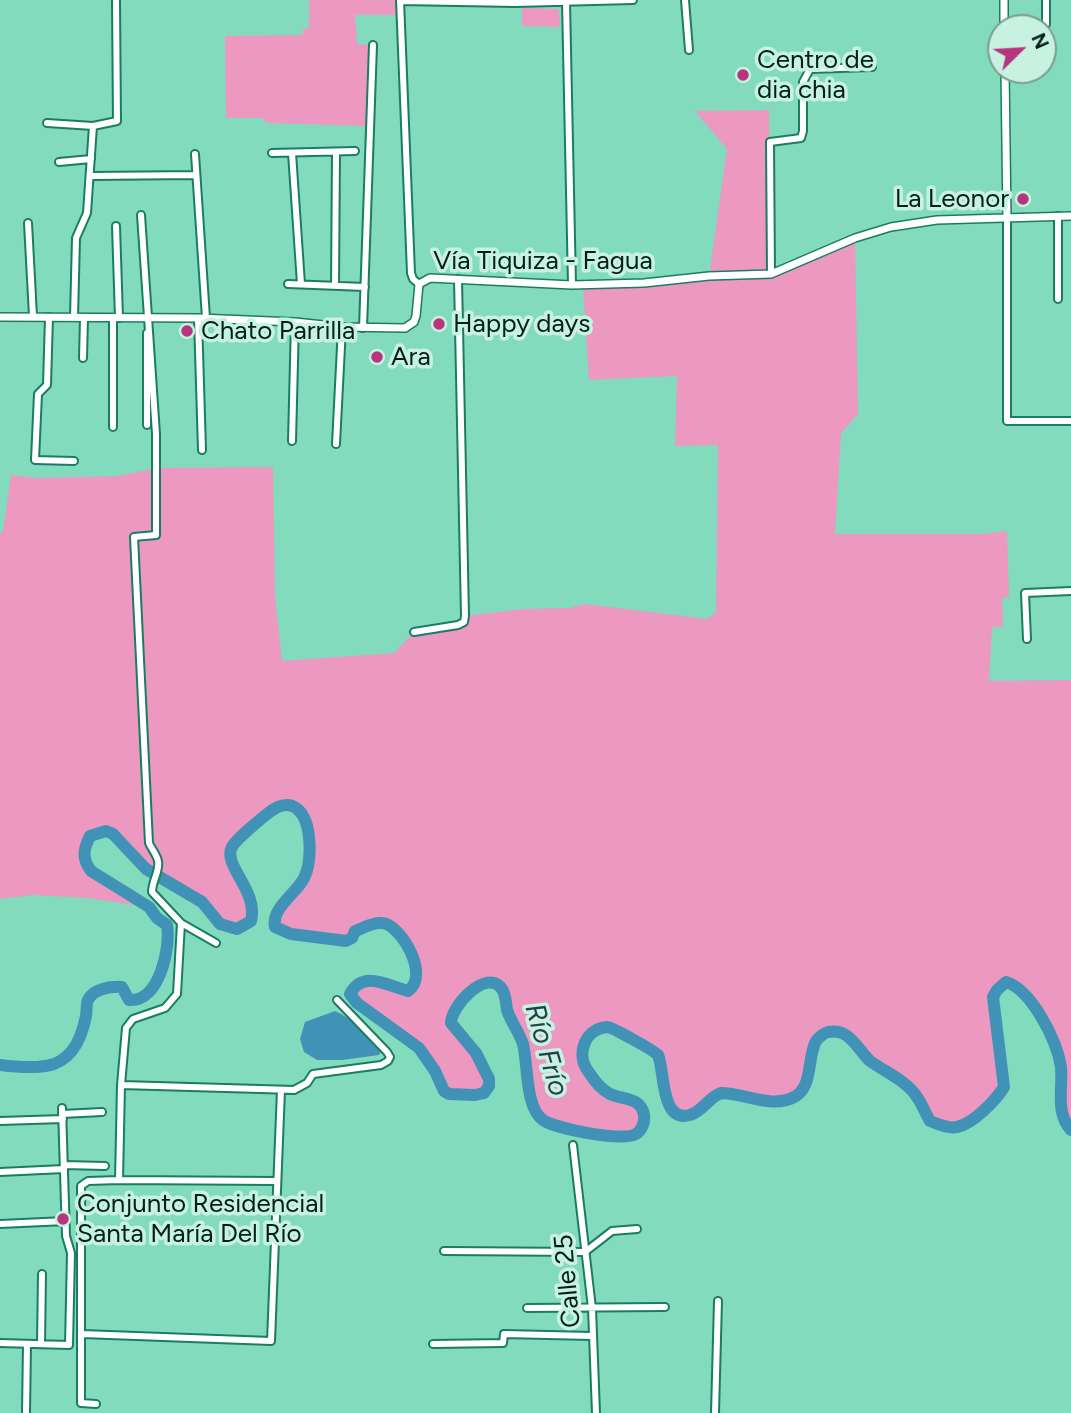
<!DOCTYPE html>
<html>
<head>
<meta charset="utf-8">
<style>
  body { margin:0 }
  #map { position:relative; width:1071px; height:1413px; overflow:hidden; background:#82dbbc; font-family:Figtree,sans-serif }
  canvas { display:block }
  .north { position:absolute; left:987px; top:14px; width:70px; height:70px; box-sizing:border-box; background:#c7f1e1; border:2px solid #799e91; border-radius:50%; rotate:66deg; font-size:19px; font-weight:700; line-height:28px; text-align:center; color:#042118 }
  .north::after { content:''; display:block; margin:auto; width:24px; height:32px; background:#b7357e; clip-path:polygon(50% 0,100% 100%,50% 72%,0 100%) }
</style>
</head>
<body>
<div id="map">
<canvas width="1071" height="1413"></canvas>
<div class="north">N</div>
</div>
<script>
const context = document.querySelector('canvas').getContext('2d');
context.lineJoin = 'round';
function paint(path, color) { context.fillStyle = color; context.fill(path, 'evenodd'); }
function trace(path, color, width, dash) { context.strokeStyle = color; context.lineWidth = width; context.lineCap = dash ? 'butt' : 'round'; context.setLineDash(dash || []); context.stroke(path); }
function label(font, color, halo, rows, align = 'center') {
  context.font = font + ' Figtree,sans-serif'; context.lineWidth = 7; context.setLineDash([]); context.textBaseline = 'middle'; context.strokeStyle = halo; context.fillStyle = color; for (const [text, x, y, turn = 0] of rows) {
    context.save(); context.translate(x, y); context.rotate((+turn || 0) * Math.PI / 180); context.textAlign = isNaN(turn) ? turn : align; if (halo) context.strokeText(text, 0, 0); context.fillText(text, 0, 0); context.restore();
  }
}
const green = new Path2D(`
  M309,0H633L400,1V15H355L357,44L373,45L371,117L365,126L267,123L262,118H226L225,36L303,35V29L309,28Z
  M522,8L559,9L560,27L522,26Z
  M769,110L771,273L855,238L858,414L841,433L835,534H983L1007,531L1009,597L1002,598L1003,627H992L989,681L1071,680V1130C1055,1113 1063,1089 1061,1067C1059,1051 1039,1010 1029,997C1023,990 1015,985 1006,982L997,990L993,998L1004,1087C997,1100 973,1124 957,1127C948,1129 938,1124 930,1121C925,1113 922,1104 917,1097C907,1081 885,1072 871,1061C857,1049 850,1028 828,1032C824,1033 818,1038 816,1042C807,1058 813,1085 796,1096C773,1110 745,1093 721,1093C709,1097 703,1111 690,1115C660,1123 665,1070 658,1055C653,1050 612,1027 607,1027C590,1029 578,1046 583,1062C585,1073 601,1089 610,1094C622,1099 637,1096 642,1110C661,1154 559,1131 543,1120C525,1108 528,1063 523,1044C520,1032 511,1022 507,1010C506,1004 506,995 502,989C487,967 451,1006 451,1022L476,1053L489,1079V1086L484,1093L475,1095L449,1094L444,1091L435,1071L419,1048L357,1003L350,994C362,969 388,986 408,991C413,987 417,984 417,978C419,962 398,924 382,923C373,922 363,928 355,931L352,938L346,941L291,934L275,927C272,910 293,896 301,883C312,866 314,821 296,808C288,802 278,806 271,811C263,817 236,839 232,847C222,865 259,891 251,921L237,929L220,924L202,902L146,869L113,834L106,831L90,836C86,844 81,853 85,863C93,880 132,898 149,907L87,898L33,895L0,899V533L3,532L11,475L38,478L119,476L156,468L273,467L275,598L282,661L394,653L414,632L458,625L465,616L523,609L569,608L585,604L707,619L716,612L718,445L675,446L677,376L589,380L583,285L709,276L727,149L695,111Z`);
const water = new Path2D(`
  M335,1011C353,1018 367,1037 381,1050L379,1055L342,1060H317L304,1052L300,1039L305,1022Z`);
const river = new Path2D(`
  M0,1065C16,1067 39,1069 54,1064C75,1056 82,1035 86,1016C87,1011 86,1004 88,1000C93,989 111,986 122,987L129,1000C159,1003 171,948 167,925L157,918L149,907L91,871C82,859 83,850 90,836L106,831L113,834L146,869L202,902L220,924L237,929L251,921C259,891 222,865 232,847C235,840 263,817 271,811C278,806 288,802 296,808C313,820 312,862 304,878C296,894 271,908 275,927L291,934L346,941L352,938L355,931C363,928 373,922 382,923C400,924 431,975 408,991C388,986 363,969 350,994L357,1003L419,1048L435,1071L444,1091L449,1094L475,1095L484,1093L489,1086V1079L476,1053L451,1023C451,1006 487,967 502,989C506,995 506,1004 507,1010C511,1022 519,1032 523,1044C528,1063 525,1108 543,1120C556,1129 623,1142 636,1134C642,1130 645,1122 644,1115C641,1097 623,1100 610,1094C602,1090 593,1079 588,1071C576,1055 584,1029 607,1027C612,1027 653,1050 658,1055C665,1071 660,1123 690,1115C703,1111 709,1097 721,1093C745,1093 773,1110 796,1096C813,1085 807,1058 816,1041C818,1038 824,1033 828,1032C850,1028 857,1049 870,1061C885,1072 907,1081 917,1097C922,1104 925,1113 930,1121C938,1124 948,1129 957,1127C973,1124 996,1100 1004,1087L993,997L997,990L1006,982C1032,990 1057,1041 1061,1067C1063,1088 1055,1113 1071,1130`);
const minor = new Path2D(`
  M400,0L411,273L413,279L419,284
  M685,0L689,50
  M400,1L516,3L633,0
  M566,2L572,285
  M1046,24V0
  M47,123L93,126L117,121L116,0
  M272,153L355,151
  M292,153L301,284
  M195,154L206,318
  M59,162L91,159
  M91,176L195,175
  M1007,219V421H1071
  M28,223L33,316
  M116,226L119,318
  M771,274L770,142L801,138L803,131V82L810,69L872,67
  M288,284L365,287
  M335,286L336,152
  M1058,299V216
  M49,317L47,385L38,394L35,460L74,461
  M74,317L76,238L87,213L93,126
  M113,318V427
  M198,318L202,450
  M363,328L373,45
  M147,333V425
  M83,358L84,318
  M292,441L295,322
  M336,444L342,327
  M414,632L458,625L464,622L465,616L458,279
  M1027,639L1025,593L1071,591
  M181,923L216,943
  M121,1085L294,1090L307,1083L313,1074L381,1065L388,1061L390,1057L387,1052L337,1000
  M62,1114L102,1112
  M0,1121L63,1119
  M573,1145L592,1308L596,1413
  M64,1165L105,1166
  M0,1172L64,1169
  M119,1180L276,1181
  M0,1224L66,1221
  M444,1251L585,1252L612,1231L637,1229
  M527,1308L665,1307
  M82,1334L271,1341L281,1090
  M0,1343L69,1345L71,1253L66,1236L62,1108
  M41,1344L42,1274
  M433,1344L503,1343L504,1334L592,1336
  M96,1404L81,1403V1186L88,1181L119,1180L121,1085L126,1028L133,1019L165,1008L177,994L181,923L152,892C152,881 160,871 158,861C157,855 151,848 149,843L134,537L156,535V434L141,215
  M26,1413L27,1344
  M715,1413L718,1301`);
const tertiary = new Path2D(`
  M1004,0V28
  M1005,70L1007,219
  M0,317L198,318L295,322L342,327L405,328L414,322L416,316L419,284L430,278L572,285L644,283L709,276L771,274L855,238L891,227L937,220L1071,216`);
const markers = [
  [743,75,7,"#b7357e"],
  [1023,199,7,"#b7357e"],
  [439,324,7,"#b7357e"],
  [187,331,7,"#b7357e"],
  [377,357,7,"#b7357e"],
  [63,1219,7,"#b7357e"]
];
const poiNames = [
  ["Centro de",757,60],
  ["dia chia",757,90],
  ["La Leonor",1009,199,"right"],
  ["Happy days",453,324],
  ["Chato Parrilla",201,331],
  ["Ara",391,357],
  ["Conjunto Residencial",77,1204],
  ["Santa María Del Río",77,1234]
];
const streetNames = [
  ["Vía Tiquiza - Fagua",543,261],
  ["Calle 25",568,1281,-95]
];
const waterNames = [
  ["Río Frío",546,1050,74]
];
paint(green, '#ec98c0');
paint(water, '#4092b7');
trace(river, '#4092b7', 12);
trace(minor, '#1a7d63', 10);
trace(tertiary, '#1a7d63', 10);
trace(minor, '#fff', 6);
trace(tertiary, '#fff', 7);
for (const [x, y, r, color] of markers) { const dot = new Path2D(); dot.arc(x, y, r, 0, 2 * Math.PI); context.fillStyle = color; context.fill(dot); trace(dot, '#c7f1e1', 2.5); }
label('26px', '#042118', '#c7f1e1', poiNames, 'left');
label('26px', '#042118', '#c7f1e1', streetNames);
label('italic 28px', '#263f4b', '#c7f1e1', waterNames);
</script>
</body>
</html>
